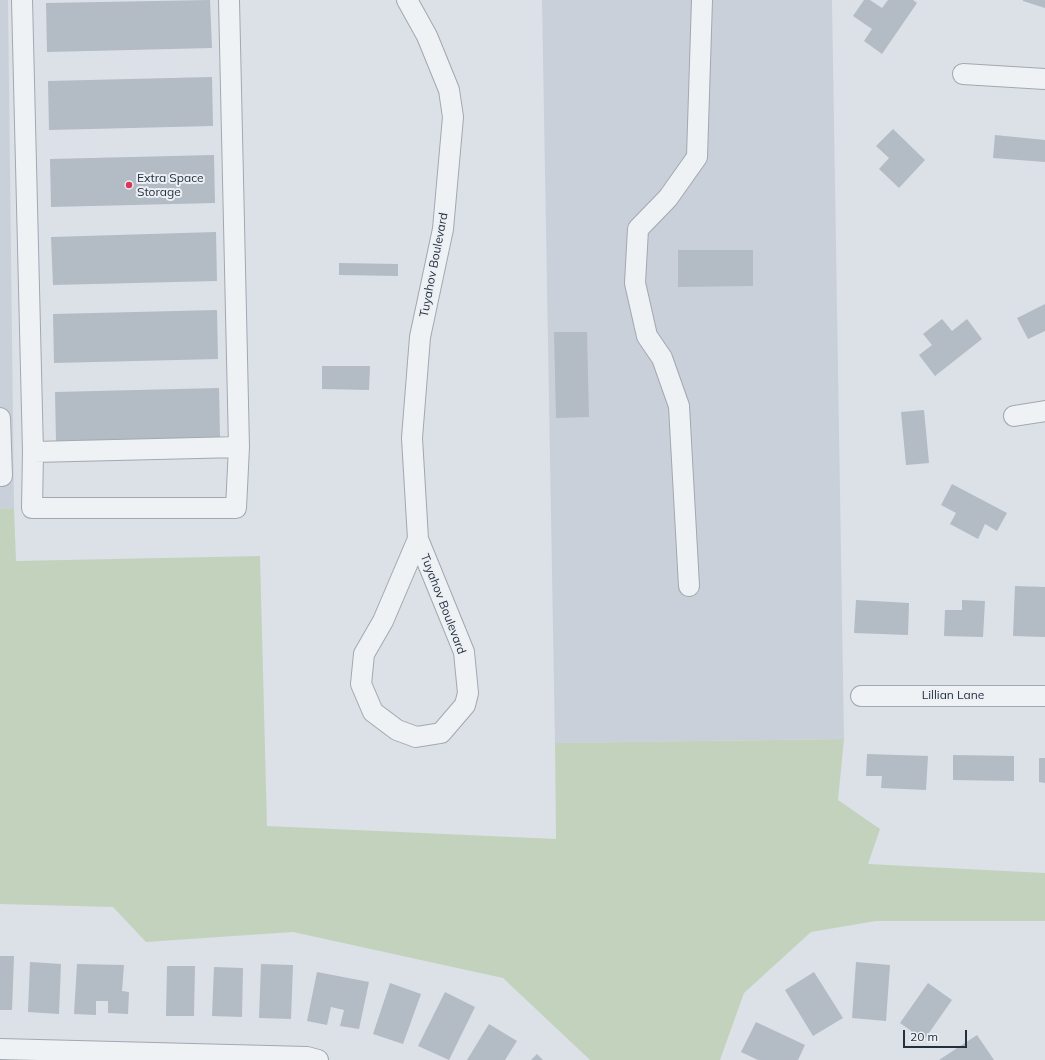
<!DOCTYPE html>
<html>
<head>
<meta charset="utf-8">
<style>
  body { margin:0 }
  #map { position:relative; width:1045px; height:1060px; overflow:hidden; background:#dce1e7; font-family:Mulish,sans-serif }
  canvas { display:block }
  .scale { position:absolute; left:903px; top:1030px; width:64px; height:18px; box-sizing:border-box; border:2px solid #25303e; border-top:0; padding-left:5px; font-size:12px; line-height:14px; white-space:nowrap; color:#25303e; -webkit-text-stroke:3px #ecf0f5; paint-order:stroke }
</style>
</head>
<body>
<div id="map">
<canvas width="1045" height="1060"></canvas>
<div class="scale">20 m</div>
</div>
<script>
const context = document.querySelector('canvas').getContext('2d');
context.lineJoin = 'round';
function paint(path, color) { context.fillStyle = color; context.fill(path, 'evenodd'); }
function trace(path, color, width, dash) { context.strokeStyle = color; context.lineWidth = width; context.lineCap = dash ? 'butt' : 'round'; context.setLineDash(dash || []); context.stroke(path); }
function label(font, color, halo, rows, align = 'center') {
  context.font = font + ' Mulish,sans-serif'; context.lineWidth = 4; context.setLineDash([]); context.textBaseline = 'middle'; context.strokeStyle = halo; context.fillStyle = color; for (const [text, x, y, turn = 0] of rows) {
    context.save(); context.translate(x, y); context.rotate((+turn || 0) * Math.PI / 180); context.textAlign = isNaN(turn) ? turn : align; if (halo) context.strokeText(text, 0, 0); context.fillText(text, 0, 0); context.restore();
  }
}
const built = new Path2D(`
  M0,0H8L14,508L0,509Z
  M542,0H832L844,739L555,743Z`);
const green = new Path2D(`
  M14,508L16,561L260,556L267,826L556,839L555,743L844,739L838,800L880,829L868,864L1045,873V921H876L811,932L744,993L720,1060H590L503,978L293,932L146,942L113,907L0,904V509Z`);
const building = new Path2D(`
  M210,0L212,48L47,52L46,3Z
  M864,0H870L882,8L888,0H913L917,3L882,54L864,41L872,29L853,16Z
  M1023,0H1045V8L1023,1Z
  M212,77L213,126L49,130L48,81Z
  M893,129L925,160L899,188L879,169L889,158L876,146Z
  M995,135L1045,140V162L993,158Z
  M214,155L215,203L51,207L50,159Z
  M216,232L217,281L53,285L51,237Z
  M678,250H753V286L678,287Z
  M339,263L398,264V276L339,275Z
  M1045,304V331L1028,339L1017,318Z
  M217,310L218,359L54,363L53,314Z
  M942,319L952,331L967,319L982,339L935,376L919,355L932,345L923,334Z
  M554,332H587L589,417L556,418Z
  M322,366H370L369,390L322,389Z
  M219,388L220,437L56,441L55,392Z
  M924,410L929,463L906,465L901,412Z
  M952,484L1007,513L997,531L985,524L978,539L950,524L956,513L941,505Z
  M1015,586L1045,587V637L1013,636Z
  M856,600L909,603L908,635L854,633Z
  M962,600L985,601L983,637L944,636L945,610H962Z
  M867,754L928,756L926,790L881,788L882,776H866Z
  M953,755L1014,756V781L953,780Z
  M1039,758H1045V783L1039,782Z
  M0,956H14L12,1010H0Z
  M30,962L61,964L59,1014L28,1012Z
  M856,962L890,965L886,1021L852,1018Z
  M77,964L124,965L122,991L129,992L128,1014L108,1013V1001H96V1015L74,1014Z
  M261,964L293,965L291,1019L259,1018Z
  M167,966H195L194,1016H166Z
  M214,967L243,968L242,1017L212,1016Z
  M317,972L369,982L359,1029L340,1026L344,1010L331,1007L327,1025L307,1021Z
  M814,972L843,1018L813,1036L785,990Z
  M390,983L421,994L403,1044L373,1034Z
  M928,983L952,1000L924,1040L900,1023Z
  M445,992L475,1007L449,1060L418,1046Z
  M756,1022L805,1045L798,1060H758L741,1052Z
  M489,1024L517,1041L505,1060H467Z
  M977,1035L994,1060H939Z
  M537,1054L543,1060H531Z`);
const minor = new Path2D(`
  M22,0L33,452L239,447L229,0
  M407,0L427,36L449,90L453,117L443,229L420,337L412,438L418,539
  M963,74L1045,79
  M1014,416L1045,411
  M0,418L2,476H0
  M33,452L32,508H236L239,447
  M418,539L464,652L468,693L465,705L441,733L416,737L397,730L373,712L361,684L364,654L383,621Z
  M689,586L679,406L662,358L647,336L635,283L638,229L668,198L697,157L702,0
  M861,696H1045
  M0,1049L307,1057L318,1060`);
const markers = [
  [129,185,4,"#d43a58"]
];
const poiNames = [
  ["Extra Space",137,178],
  ["Storage",137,192]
];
const streetNames = [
  ["Tuyahov Boulevard",434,265,-79],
  ["Tuyahov Boulevard",443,604,69],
  ["Lillian Lane",953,695]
];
paint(built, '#cad0d9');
paint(green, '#c3d2bd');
paint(building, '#b3bbc4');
trace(minor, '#a1a8b1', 22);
trace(minor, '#eff2f5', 20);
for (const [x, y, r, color] of markers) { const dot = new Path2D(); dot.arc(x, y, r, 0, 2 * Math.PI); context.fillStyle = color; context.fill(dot); trace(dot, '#ecf0f5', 1.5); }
label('12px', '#25303e', '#ecf0f5', poiNames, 'left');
label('12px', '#25303e', '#ecf0f5', streetNames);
</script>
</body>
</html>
